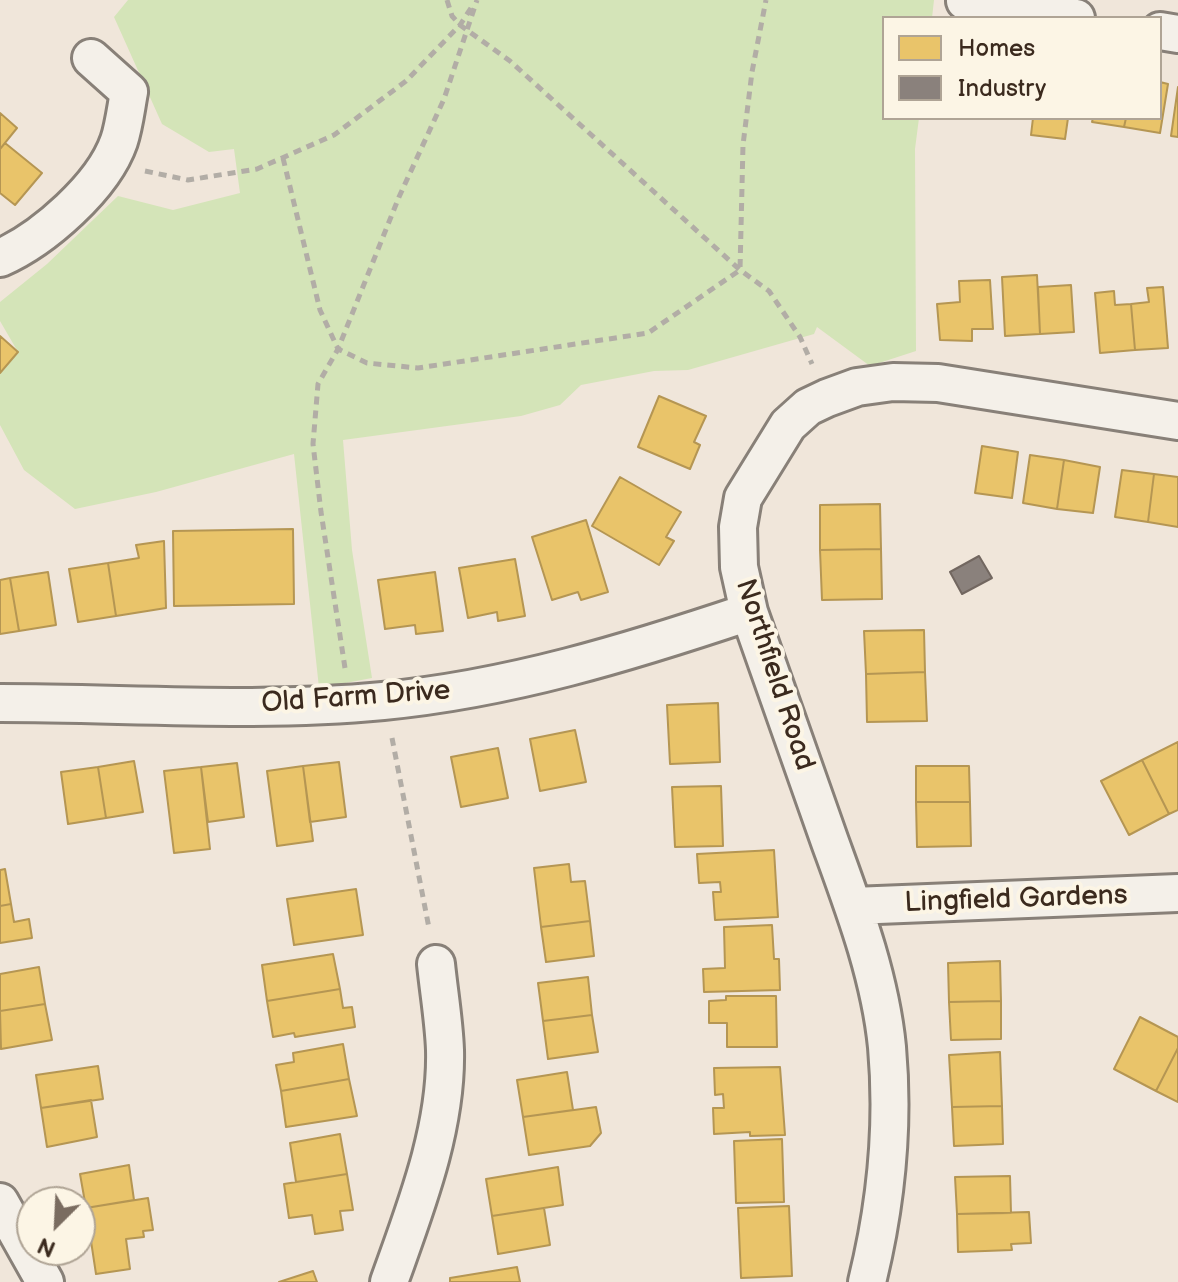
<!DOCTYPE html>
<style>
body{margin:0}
#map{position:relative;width:1178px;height:1282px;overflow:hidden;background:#f0e6da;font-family:"Balsamiq Sans",sans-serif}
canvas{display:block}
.legend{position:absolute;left:882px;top:16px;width:280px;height:104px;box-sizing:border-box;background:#fcf5e5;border:2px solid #afa495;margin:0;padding:10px 14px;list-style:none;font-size:24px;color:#3b2a1e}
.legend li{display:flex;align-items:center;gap:16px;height:40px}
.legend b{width:40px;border:2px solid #afa495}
.north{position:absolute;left:16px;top:1186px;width:80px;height:80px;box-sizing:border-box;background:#fcf5e5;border:2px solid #afa495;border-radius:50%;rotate:204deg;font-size:22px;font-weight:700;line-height:32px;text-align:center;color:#3b2a1e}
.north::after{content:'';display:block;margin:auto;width:28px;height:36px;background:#7a6c60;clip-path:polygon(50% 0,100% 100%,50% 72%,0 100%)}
</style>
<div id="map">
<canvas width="1178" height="1282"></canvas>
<ul class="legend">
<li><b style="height:22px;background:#e9c46a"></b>Homes</li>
<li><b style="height:22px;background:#8a817c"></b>Industry</li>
</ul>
<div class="north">N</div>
</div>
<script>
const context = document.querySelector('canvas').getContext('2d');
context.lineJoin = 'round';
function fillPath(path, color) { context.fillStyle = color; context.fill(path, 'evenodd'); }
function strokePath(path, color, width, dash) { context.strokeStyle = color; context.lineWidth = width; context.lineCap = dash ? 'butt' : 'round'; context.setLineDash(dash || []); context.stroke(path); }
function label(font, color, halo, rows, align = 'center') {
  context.font = font + ' "Balsamiq Sans",sans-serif'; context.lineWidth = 8; context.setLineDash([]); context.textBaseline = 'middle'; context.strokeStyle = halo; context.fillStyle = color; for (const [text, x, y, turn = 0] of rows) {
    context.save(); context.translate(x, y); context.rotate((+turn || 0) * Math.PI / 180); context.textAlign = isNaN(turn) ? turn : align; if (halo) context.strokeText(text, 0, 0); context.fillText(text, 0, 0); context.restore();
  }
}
fillPath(new Path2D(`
 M 128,0 L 934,0 L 932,18 L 884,18 L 884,118 L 919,118 L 915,149 L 916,351 L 870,366 L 817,327 L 814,334 L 688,370 L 654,371 L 581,385 L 560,405 L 521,416 L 343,440 L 352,550 L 372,678 L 319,688 L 294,454 L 156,492 L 75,509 L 24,470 L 0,425 L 0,373 L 18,352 L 0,321 L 0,302 L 47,264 L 118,196 L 173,210 L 240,193 L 234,149 L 209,152 L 162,124 L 114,17 Z`), '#d4e4b8');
const homes = new Path2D(`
 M 1160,82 L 1168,84 L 1160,133 L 1124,127 L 1126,118 L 1160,118 Z
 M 1178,87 L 1178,137 L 1171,136 Z
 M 0,113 L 17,128 L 0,149 Z
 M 1033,118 L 1068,118 L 1065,139 L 1031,135 Z
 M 1093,118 L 1126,118 L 1124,127 L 1092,122 Z
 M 5,143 L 42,173 L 15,205 L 0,193 L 0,149 Z
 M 1037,275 L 1040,334 L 1005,336 L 1002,277 Z
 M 990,280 L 993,329 L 972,329 L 972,341 L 940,340 L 937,304 L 960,302 L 959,281 Z
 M 1071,285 L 1074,332 L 1040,334 L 1038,287 Z
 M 1163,287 L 1168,348 L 1135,350 L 1131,304 L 1149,302 L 1147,288 Z
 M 1114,291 L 1115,305 L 1131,304 L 1135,350 L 1100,353 L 1095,293 Z
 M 0,336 L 18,352 L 0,373 Z
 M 659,396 L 706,416 L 694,442 L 700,445 L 690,469 L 638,447 Z
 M 982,446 L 1018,452 L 1012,498 L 975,493 Z
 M 1030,455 L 1064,460 L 1057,509 L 1023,503 Z
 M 1064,460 L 1100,467 L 1093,513 L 1057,509 Z
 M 1122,470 L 1154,474 L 1148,522 L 1115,517 Z
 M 1154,474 L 1178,477 L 1178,527 L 1148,522 Z
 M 620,477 L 681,512 L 666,537 L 674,541 L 659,565 L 592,526 Z
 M 880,504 L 881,549 L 820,550 L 820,505 Z
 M 586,520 L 608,592 L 581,600 L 578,592 L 552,600 L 532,537 Z
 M 293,529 L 294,604 L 174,606 L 173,531 Z
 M 164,541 L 166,608 L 116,616 L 108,563 L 139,558 L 136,545 Z
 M 881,549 L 882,599 L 822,600 L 820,550 Z
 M 515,559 L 525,616 L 498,621 L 497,612 L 468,618 L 459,568 Z
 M 108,563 L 116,616 L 78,622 L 69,569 Z
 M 48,572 L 56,625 L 19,631 L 10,578 Z
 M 435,572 L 443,631 L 416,634 L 415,625 L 385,629 L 378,580 Z
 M 10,578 L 19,631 L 0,634 L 0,580 Z
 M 924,630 L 925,672 L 866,674 L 864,631 Z
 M 925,672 L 927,721 L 867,722 L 866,674 Z
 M 718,703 L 720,762 L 670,764 L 667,705 Z
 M 575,730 L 586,782 L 540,791 L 530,739 Z
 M 1178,742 L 1178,810 L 1169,814 L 1142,760 Z
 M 498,748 L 508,798 L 461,807 L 451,757 Z
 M 1142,760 L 1169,814 L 1129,835 L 1101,781 Z
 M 134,761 L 143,812 L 106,818 L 98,767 Z
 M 339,762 L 346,817 L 310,822 L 303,766 Z
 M 237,763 L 244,817 L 208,822 L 201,767 Z
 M 303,766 L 313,841 L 277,846 L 267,771 Z
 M 916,766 L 969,766 L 970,802 L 916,802 Z
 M 98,767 L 106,818 L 68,824 L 61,772 Z
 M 201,767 L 210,849 L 174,853 L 164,771 Z
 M 721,786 L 723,846 L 675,847 L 672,787 Z
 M 916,802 L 970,802 L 971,846 L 917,847 Z
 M 774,850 L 778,917 L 715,920 L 713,892 L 721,892 L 720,882 L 699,883 L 697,854 Z
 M 569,864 L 571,882 L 585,881 L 590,921 L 541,927 L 534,868 Z
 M 5,869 L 11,904 L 0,906 L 0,870 Z
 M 356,889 L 363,935 L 294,945 L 287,899 Z
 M 11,904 L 14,922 L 29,919 L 32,938 L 0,943 L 0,906 Z
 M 590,921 L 594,956 L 546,962 L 541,927 Z
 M 772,925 L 774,959 L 779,959 L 780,990 L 704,992 L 703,969 L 725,968 L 724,927 Z
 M 333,954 L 340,989 L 267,1001 L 262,965 Z
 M 1000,961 L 1001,1001 L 949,1002 L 948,963 Z
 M 39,967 L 45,1004 L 0,1011 L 0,974 Z
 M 588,977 L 592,1015 L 543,1021 L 538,983 Z
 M 340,989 L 343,1008 L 352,1007 L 355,1027 L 295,1037 L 294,1033 L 273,1037 L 267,1001 Z
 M 726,996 L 776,996 L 777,1047 L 727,1047 L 727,1023 L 709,1023 L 709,1001 L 726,1000 Z
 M 1001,1001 L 1001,1039 L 951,1040 L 949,1002 Z
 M 45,1004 L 52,1040 L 1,1049 L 0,1011 Z
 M 592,1015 L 598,1052 L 548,1059 L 543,1021 Z
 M 1140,1017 L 1178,1037 L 1178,1048 L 1156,1091 L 1114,1069 Z
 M 343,1044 L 349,1079 L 281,1091 L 276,1065 L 294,1062 L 293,1053 Z
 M 1178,1048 L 1178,1102 L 1156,1091 Z
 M 1000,1052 L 1002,1106 L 952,1107 L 949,1055 Z
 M 98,1066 L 103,1099 L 41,1108 L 36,1075 Z
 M 780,1067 L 785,1135 L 750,1136 L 750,1132 L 714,1134 L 713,1108 L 724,1108 L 723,1094 L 715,1095 L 714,1068 Z
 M 567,1072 L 573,1110 L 523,1117 L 517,1080 Z
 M 349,1079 L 357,1116 L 286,1127 L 281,1091 Z
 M 91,1100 L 97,1137 L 47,1147 L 41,1108 Z
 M 1002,1106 L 1003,1144 L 954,1146 L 952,1107 Z
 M 596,1107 L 601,1133 L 590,1146 L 529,1155 L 523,1117 Z
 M 340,1134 L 347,1174 L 296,1182 L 290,1143 Z
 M 782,1139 L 784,1202 L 736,1203 L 734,1141 Z
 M 129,1165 L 134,1200 L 86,1208 L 80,1174 Z
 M 558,1167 L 563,1205 L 492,1216 L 486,1179 Z
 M 347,1174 L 353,1210 L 340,1211 L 343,1230 L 315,1234 L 312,1215 L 289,1218 L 284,1184 Z
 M 1010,1176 L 1011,1213 L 957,1214 L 955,1177 Z
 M 148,1198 L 153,1230 L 143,1231 L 144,1237 L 126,1239 L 130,1269 L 96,1274 L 86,1208 Z
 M 789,1206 L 792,1276 L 741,1278 L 738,1208 Z
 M 544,1208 L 550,1245 L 498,1254 L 492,1216 Z
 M 1029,1212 L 1031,1243 L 1011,1244 L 1012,1250 L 958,1252 L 957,1214 Z
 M 517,1267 L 520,1282 L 450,1282 L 450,1278 Z
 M 313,1271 L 317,1282 L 279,1282 Z`);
fillPath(homes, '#e9c46a');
strokePath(homes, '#b59653', 2);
const industry = new Path2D(`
 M 979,556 L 992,578 L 962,594 L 950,572 Z`);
fillPath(industry, '#8a817c');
strokePath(industry, '#726760', 2);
const street = new Path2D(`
 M 965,1 L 1076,18
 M 1160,31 L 1178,34
 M 0,258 C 43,239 103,187 119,141 C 124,126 126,108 129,92 L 91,58
 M 0,703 C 125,703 259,713 383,701 C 509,689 630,652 749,612
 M 853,906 L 1178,893
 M 0,1202 L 45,1282
 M 389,1282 C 415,1209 447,1129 445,1050 C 444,1022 439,993 436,964
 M 867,1282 C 886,1205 894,1126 887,1047 C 880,976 854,908 830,842 C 803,765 776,689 749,612 L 739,567 L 738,527 L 743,498 L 788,425 L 808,407 L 827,398 L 857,387 L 893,382 L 938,383 L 1178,421`);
strokePath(street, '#888078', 42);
strokePath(new Path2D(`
 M 447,0 L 452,16 L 460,25 L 510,61 L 740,270 L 769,291 L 800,337 L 812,364
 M 283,158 L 320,310 L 338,349 L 367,363 L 418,368 L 648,333 L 740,270 L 743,145 L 752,72 L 766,0
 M 145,171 L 188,180 L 257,169 L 334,135 L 406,81 L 460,25 L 471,8
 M 345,668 L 321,512 L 313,444 L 318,384 L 338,349 L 399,197 L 444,99 L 477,0
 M 392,738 L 429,928`), '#b2ada6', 5, [8, 6]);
strokePath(street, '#f4f0e9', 36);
label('28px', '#3b2a1e', '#fcf5e5', [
 ["Northfield Road",774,675,72],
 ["Old Farm Drive",356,698,-4],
 ["Lingfield Gardens",1016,900,-2]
]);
</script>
